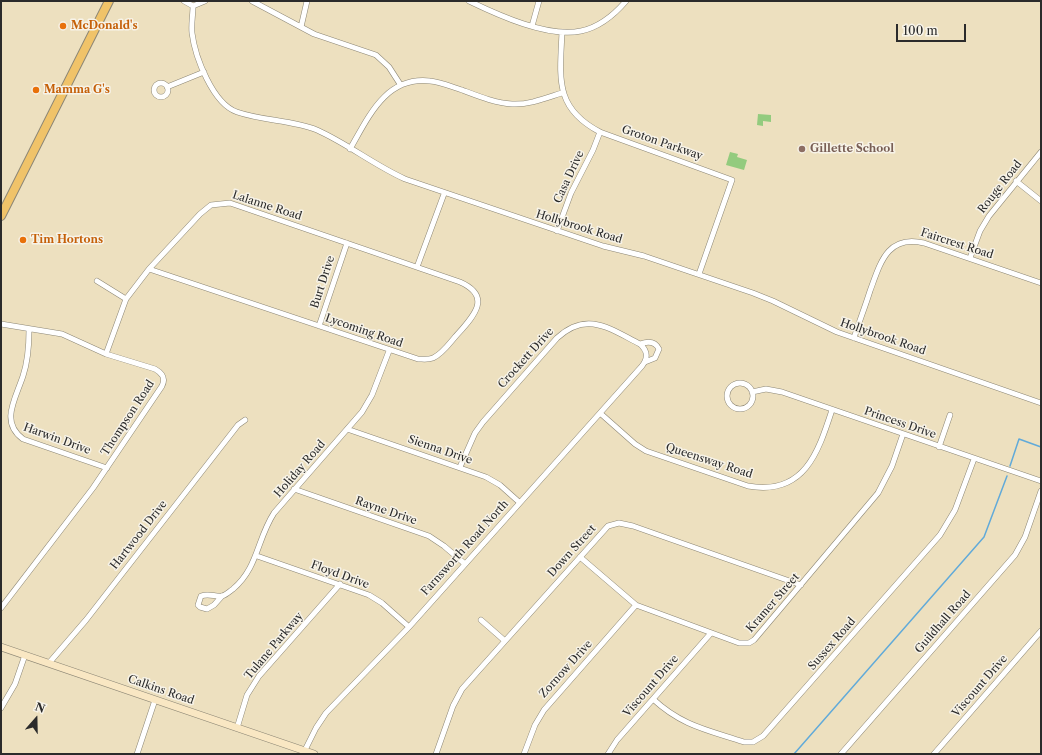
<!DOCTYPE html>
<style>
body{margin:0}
#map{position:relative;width:1042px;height:755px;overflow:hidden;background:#ede0bf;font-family:"Libre Caslon Text",serif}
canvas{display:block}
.frame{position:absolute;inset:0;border:2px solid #2b2b2b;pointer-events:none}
.north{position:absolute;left:16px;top:699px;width:40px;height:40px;-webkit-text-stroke:3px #f7f3e8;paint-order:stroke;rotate:20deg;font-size:11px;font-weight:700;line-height:16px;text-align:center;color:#2b2b2b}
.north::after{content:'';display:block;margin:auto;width:14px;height:18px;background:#2b2b2b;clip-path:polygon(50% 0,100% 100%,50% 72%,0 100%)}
.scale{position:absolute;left:896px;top:24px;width:70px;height:18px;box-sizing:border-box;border:2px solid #2b2b2b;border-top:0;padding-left:5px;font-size:12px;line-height:14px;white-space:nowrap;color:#2b2b2b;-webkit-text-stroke:3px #f7f3e8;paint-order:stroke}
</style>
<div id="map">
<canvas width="1042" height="755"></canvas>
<div class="frame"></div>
<div class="north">N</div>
<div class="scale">100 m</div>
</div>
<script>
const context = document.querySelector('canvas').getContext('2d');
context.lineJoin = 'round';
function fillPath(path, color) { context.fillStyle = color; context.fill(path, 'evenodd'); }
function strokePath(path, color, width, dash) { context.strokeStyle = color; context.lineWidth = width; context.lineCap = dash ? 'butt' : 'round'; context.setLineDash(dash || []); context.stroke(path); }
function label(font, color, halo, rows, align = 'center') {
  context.font = font + ' "Libre Caslon Text",serif'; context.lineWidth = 3; context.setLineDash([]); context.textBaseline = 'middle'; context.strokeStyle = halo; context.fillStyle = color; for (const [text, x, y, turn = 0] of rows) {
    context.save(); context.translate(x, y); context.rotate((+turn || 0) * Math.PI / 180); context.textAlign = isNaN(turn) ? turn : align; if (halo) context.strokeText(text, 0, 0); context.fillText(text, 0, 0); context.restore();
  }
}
fillPath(new Path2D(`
 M 758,114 L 771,115 L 771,122 L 763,121 L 763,126 L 757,125 Z
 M 730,152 L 738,154 L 737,157 L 747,160 L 744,170 L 726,165 Z`), '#93cb7e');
strokePath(new Path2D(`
 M 1010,466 L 1019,439 L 1041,447
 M 794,754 L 984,537 L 1007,476`), '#61aad9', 1.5);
const minor = new Path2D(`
 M 184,1 L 193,6
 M 252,1 L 314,34 L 376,55 L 389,67 L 400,84
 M 469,1 C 498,15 548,38 581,31 C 600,27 614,15 626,1
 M 193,6 C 193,15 191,24 192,33 C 195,57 213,104 237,112 C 263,121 292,120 317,130 C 348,144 374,165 405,179 L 603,246 L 644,256 L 753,293 L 773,301 L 837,332 L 1041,403
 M 193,6 L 205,1
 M 532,26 L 539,1
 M 301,27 L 307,1
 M 562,32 C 560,78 554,108 600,132 L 732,180 L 699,274
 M154 90a7 7 0 1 1 14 0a7 7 0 1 1-14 0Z
 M 167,87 L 204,72
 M 350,149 C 369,116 386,76 430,81 C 441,82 452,87 462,90 C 478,96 495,103 512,104 C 529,105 546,98 562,93
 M 1016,181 L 1041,201
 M 557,231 L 571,193 L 593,150 L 600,132
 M 970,258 L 980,231 L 989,216 L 1041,152
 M 417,267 L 444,194
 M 97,281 L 126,299
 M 1,324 L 62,334 L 106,354 L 155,369 C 162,373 166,378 162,386 L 93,488 L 1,608
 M 319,326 L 347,243
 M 29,330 C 29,345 28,361 23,376 C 15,400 0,422 23,439 L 107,468
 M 854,338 C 859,322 865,307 870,291 C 880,264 887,234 924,243 L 1041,283
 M 640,344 C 648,341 655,341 659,349 L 655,358 L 645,362
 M 106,354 L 126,299 L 149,269 L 200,214 L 211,205 L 230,203 L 460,282 C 494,297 472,318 455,337 C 449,344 442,354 433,358 C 428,360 423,359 418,359 L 149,269
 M727 396a13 13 0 1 1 26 0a13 13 0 1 1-26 0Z
 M 752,392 L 766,389 L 782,392 L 1041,481
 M 600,413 L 635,444 L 646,451 L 748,486 C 804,496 818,453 832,410
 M 347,429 L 486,477 L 500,485 L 519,502
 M 939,447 L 950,415
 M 294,489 L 429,536 L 444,546 L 465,564
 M 257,556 L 369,595 L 382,603 L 409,627
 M 580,557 L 636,605 L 739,643 L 749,643 L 754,640 L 878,493 L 892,466 L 903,434
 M 222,596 L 214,605 L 207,609 L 200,607 L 198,605 L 201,596 C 209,593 215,597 222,596 C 226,595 230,591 233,589 C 258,568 257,539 274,513 L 362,412 L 372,395 L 389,351
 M 481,620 L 505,641
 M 49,663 L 86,620 L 238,425 L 245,420
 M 653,699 C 682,726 708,730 744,742 L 753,742 L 763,736 L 940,535 L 955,510 L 974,459
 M 1,708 L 15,684 L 25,655
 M 237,728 L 247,695 L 259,676 L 340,584
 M 137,754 L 155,700
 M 303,754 L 316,728 L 326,713 L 409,627 L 642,366 C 648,358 648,351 640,344 C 610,329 587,310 557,338 L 483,422 L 475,433 L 460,467
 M 436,754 L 453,706 L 462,689 L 608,526 L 619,523 L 633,526 L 801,585
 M 524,754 L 535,725 L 544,710 L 636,605
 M 608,754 L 617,740 L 711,633
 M 841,754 L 1015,555 L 1025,537 L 1041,491
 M 934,754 L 1041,631`);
const secondary = new Path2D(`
 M 1,647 L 314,754`);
const primary = new Path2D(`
 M 1,216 L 109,1`);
strokePath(minor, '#8c8675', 6);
strokePath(secondary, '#8c8675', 8);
strokePath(primary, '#8c8675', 10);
strokePath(minor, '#fff', 5);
strokePath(secondary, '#f9e7c3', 7);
strokePath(primary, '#f0c369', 8);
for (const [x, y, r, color] of [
 [63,26,4,"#e8710a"],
 [36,90,4,"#e8710a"],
 [802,149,4,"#8d6e63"],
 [23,240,4,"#e8710a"]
]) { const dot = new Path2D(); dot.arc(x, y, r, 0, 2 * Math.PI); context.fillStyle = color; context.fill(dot); strokePath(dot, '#f7f3e8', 1.5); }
label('bold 11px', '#c56008', '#f7f3e8', [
 ["McDonald's",71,26],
 ["Mamma G's",44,90],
 ["Tim Hortons",31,240]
], 'left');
label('11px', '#2b2b2b', '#f7f3e8', [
 ["Groton Parkway",662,143,19],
 ["Casa Drive",569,177,-65],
 ["Rouge Road",1000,187,-52],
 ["Lalanne Road",267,206,18],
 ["Hollybrook Road",579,227,17],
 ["Faircrest Road",957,244,18],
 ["Burt Drive",323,282,-72],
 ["Lycoming Road",364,331,19],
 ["Hollybrook Road",883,337,19],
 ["Crockett Drive",526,358,-48],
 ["Thompson Road",128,418,-57],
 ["Princess Drive",900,423,19],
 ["Harwin Drive",57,439,20],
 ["Sienna Drive",440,450,19],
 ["Queensway Road",709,461,18],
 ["Holiday Road",300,469,-49],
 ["Rayne Drive",386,511,19],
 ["Hartwood Drive",139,535,-52],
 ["Farnsworth Road North",465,548,-48],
 ["Down Street",572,551,-48],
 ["Floyd Drive",340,575,20],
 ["Kramer Street",773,603,-49],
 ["Guildhall Road",943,622,-49],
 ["Sussex Road",832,644,-49],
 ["Tulane Parkway",274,646,-50],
 ["Zornow Drive",566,669,-48],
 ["Viscount Drive",651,686,-49],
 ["Viscount Drive",980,686,-49],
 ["Calkins Road",161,690,19]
]);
label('bold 11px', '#785e54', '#f7f3e8', [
 ["Gillette School",810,149]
], 'left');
</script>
